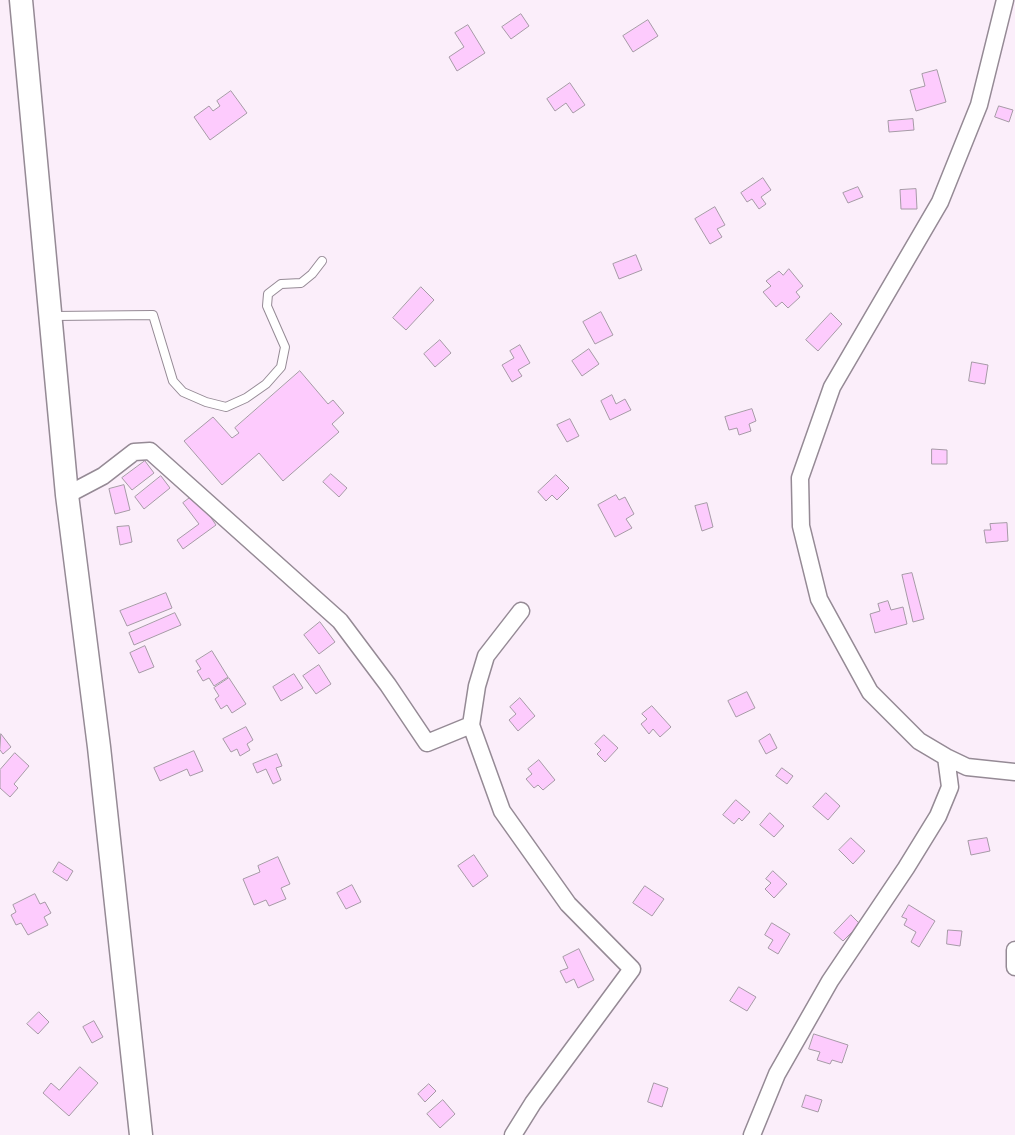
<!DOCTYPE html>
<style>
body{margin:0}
canvas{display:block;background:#fbeefa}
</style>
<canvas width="1015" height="1135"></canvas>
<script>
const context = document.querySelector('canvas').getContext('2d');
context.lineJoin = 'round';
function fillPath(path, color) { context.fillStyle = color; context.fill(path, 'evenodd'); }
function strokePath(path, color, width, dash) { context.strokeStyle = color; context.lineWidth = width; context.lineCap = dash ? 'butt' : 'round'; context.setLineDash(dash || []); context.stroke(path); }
const building = new Path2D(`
 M 521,14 L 529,26 L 511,39 L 502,27 Z
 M 648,20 L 658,36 L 633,52 L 623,36 Z
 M 468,25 L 485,53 L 457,71 L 449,57 L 464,47 L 455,33 Z
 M 937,70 L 946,102 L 916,111 L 910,90 L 925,86 L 922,74 Z
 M 570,83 L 585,105 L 573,113 L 566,103 L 555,111 L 547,99 Z
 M 231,91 L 247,113 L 210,140 L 194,117 L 209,106 L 213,111 L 220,106 L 217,101 Z
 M 999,106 L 1013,110 L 1009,122 L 995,117 Z
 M 913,119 L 914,130 L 889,132 L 888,121 Z
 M 763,178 L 771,190 L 761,197 L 766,204 L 759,209 L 752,199 L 747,202 L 741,193 Z
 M 858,187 L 863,197 L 848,203 L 843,193 Z
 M 916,189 L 917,209 L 901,209 L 900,190 Z
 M 715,207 L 725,225 L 717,229 L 722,237 L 710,244 L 695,219 Z
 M 636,255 L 642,270 L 619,279 L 613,264 Z
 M 789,269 L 803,286 L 796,292 L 800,297 L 788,308 L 782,302 L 776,307 L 763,292 L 771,286 L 766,281 L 779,271 L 783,275 Z
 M 421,287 L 434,300 L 406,330 L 393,318 Z
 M 601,312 L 613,335 L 595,344 L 583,322 Z
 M 831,313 L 842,324 L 818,351 L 806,340 Z
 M 440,340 L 451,353 L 435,367 L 424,354 Z
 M 520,345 L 530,363 L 518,370 L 522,376 L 512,382 L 502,365 L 514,358 L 510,351 Z
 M 589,349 L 599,364 L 582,376 L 572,361 Z
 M 972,362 L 988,365 L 985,384 L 969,381 Z
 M 300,371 L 328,404 L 333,400 L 344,413 L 332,424 L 339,432 L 283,481 L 259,453 L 222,485 L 184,441 L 213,417 L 232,438 L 239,433 L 235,428 Z
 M 612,395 L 616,404 L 625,399 L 631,410 L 610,420 L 601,401 Z
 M 752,409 L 756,421 L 749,424 L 751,431 L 739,435 L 737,428 L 729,430 L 725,417 Z
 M 570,419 L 579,436 L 567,442 L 557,425 Z
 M 932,449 L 947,450 L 947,464 L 932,464 Z
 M 145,461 L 154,473 L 132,490 L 122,478 Z
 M 331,474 L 347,488 L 339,497 L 323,482 Z
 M 556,475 L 569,488 L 557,500 L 552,495 L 546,501 L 538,492 Z
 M 161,476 L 170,488 L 144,509 L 135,497 Z
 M 124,485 L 130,510 L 115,514 L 109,489 Z
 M 195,494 L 216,525 L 183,549 L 177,540 L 199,524 L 183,503 Z
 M 616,495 L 619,500 L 625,497 L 634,514 L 626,519 L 632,528 L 615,537 L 598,505 Z
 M 707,503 L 713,527 L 702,531 L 695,506 Z
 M 1007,523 L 1008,541 L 986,543 L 984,530 L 991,530 L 990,524 Z
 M 129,526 L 132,542 L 120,545 L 117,527 Z
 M 912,573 L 924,619 L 913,622 L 902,575 Z
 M 166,593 L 172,608 L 127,626 L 120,611 Z
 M 888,601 L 891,610 L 903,607 L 907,624 L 875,633 L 870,614 L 880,611 L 878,604 Z
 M 175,613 L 181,625 L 134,645 L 129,633 Z
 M 320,622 L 335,642 L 319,654 L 304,635 Z
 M 145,646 L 154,667 L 139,673 L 130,653 Z
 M 212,651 L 228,677 L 214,686 L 209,678 L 203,681 L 197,671 L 201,669 L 196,661 Z
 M 319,665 L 331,684 L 316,694 L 303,676 Z
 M 294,674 L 303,688 L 281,701 L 273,687 Z
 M 229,678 L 246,704 L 232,713 L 227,705 L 221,709 L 215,699 L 219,696 L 214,688 Z
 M 747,692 L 755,708 L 736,717 L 728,701 Z
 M 520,698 L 535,716 L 518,731 L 509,720 L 516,714 L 510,707 Z
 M 652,706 L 671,727 L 660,737 L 653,729 L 649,734 L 641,724 L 647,719 L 642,714 Z
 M 246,727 L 253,740 L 247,744 L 250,750 L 240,756 L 237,749 L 231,752 L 223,739 Z
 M 1,734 L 11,747 L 3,754 L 0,750 Z
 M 770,734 L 777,748 L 766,754 L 759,741 Z
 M 604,735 L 618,748 L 605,762 L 597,754 L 601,750 L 595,744 Z
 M 194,751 L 203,771 L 190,776 L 187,769 L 160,781 L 154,768 Z
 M 15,753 L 29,766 L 14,784 L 18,788 L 10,797 L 0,788 L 0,770 Z
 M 277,754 L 282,766 L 276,768 L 281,780 L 273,784 L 266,769 L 257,773 L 253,764 Z
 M 539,760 L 555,780 L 543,790 L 538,785 L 534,788 L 526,779 L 532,774 L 528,769 Z
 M 782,768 L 793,776 L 787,784 L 776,776 Z
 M 826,793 L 840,806 L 828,820 L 813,807 Z
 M 736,800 L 750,812 L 742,821 L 739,818 L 734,824 L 723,815 Z
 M 770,813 L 784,826 L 774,837 L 760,825 Z
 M 851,838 L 865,851 L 853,864 L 839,850 Z
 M 987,838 L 990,851 L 971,855 L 968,841 Z
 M 474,855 L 488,876 L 473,887 L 458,866 Z
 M 278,857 L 290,884 L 281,888 L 286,899 L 269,906 L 266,900 L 254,905 L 243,879 L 260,872 L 258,866 Z
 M 59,862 L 73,871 L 67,881 L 53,872 Z
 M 773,871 L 787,884 L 774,898 L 765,889 L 771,883 L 766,879 Z
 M 352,885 L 361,902 L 346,909 L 337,893 Z
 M 645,886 L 664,899 L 652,916 L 633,903 Z
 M 35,894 L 40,904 L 45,902 L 51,913 L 44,917 L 48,925 L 28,935 L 21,923 L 16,925 L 11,915 L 16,912 L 13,905 Z
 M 909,905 L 935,921 L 919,947 L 911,942 L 916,932 L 904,925 L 907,919 L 902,917 Z
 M 851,915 L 860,924 L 843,941 L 834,933 Z
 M 772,923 L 790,934 L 778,954 L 768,948 L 773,940 L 765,935 Z
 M 948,930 L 962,931 L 960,946 L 947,944 Z
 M 579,949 L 594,980 L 578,988 L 574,979 L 566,983 L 560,971 L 568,968 L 563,957 Z
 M 739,987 L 756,997 L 747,1011 L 730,1001 Z
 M 39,1012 L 49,1022 L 38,1034 L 27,1024 Z
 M 94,1021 L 103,1037 L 92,1043 L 83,1027 Z
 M 814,1034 L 848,1045 L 842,1063 L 832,1060 L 830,1064 L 817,1060 L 820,1052 L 809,1049 Z
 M 80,1067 L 98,1083 L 69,1116 L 43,1093 L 51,1083 L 59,1090 Z
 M 654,1083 L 668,1088 L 662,1107 L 648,1102 Z
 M 429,1084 L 436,1091 L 425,1102 L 418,1094 Z
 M 806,1095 L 822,1100 L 818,1112 L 802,1107 Z
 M 443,1100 L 455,1114 L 440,1128 L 427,1114 Z`);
fillPath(building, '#fdcbfd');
strokePath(building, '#a69aa6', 1);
const service = new Path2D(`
 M 53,316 L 153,315 L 173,381 L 183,392 L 206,402 L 226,407 L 246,398 L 266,384 L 281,367 L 285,347 L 267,306 L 268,294 L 281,284 L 301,283 L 312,274 L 322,261`);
const minor = new Path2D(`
 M 1005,0 L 979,105 L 940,202 L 832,387 L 800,478 L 801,526 L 819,599 L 870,692 L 919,741 L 946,757 L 967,767 L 1015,772
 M 67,495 L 103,476 L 134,452 L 150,451 L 340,621 L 388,685 L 427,743 L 471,725
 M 1015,950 L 1015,967
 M 513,1135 L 533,1103 L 632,969 L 568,904 L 502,811 L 471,725 L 477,686 L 486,656 L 521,611
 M 752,1135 L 777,1074 L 830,981 L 906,868 L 938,816 L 950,787 L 946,757`);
const secondary = new Path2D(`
 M 21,0 L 67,495 L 99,747 L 141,1135`);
strokePath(service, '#958a95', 10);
strokePath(minor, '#958a95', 19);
strokePath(secondary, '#958a95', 25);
strokePath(service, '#fff', 8);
strokePath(minor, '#fff', 16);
strokePath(secondary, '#fff', 22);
</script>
